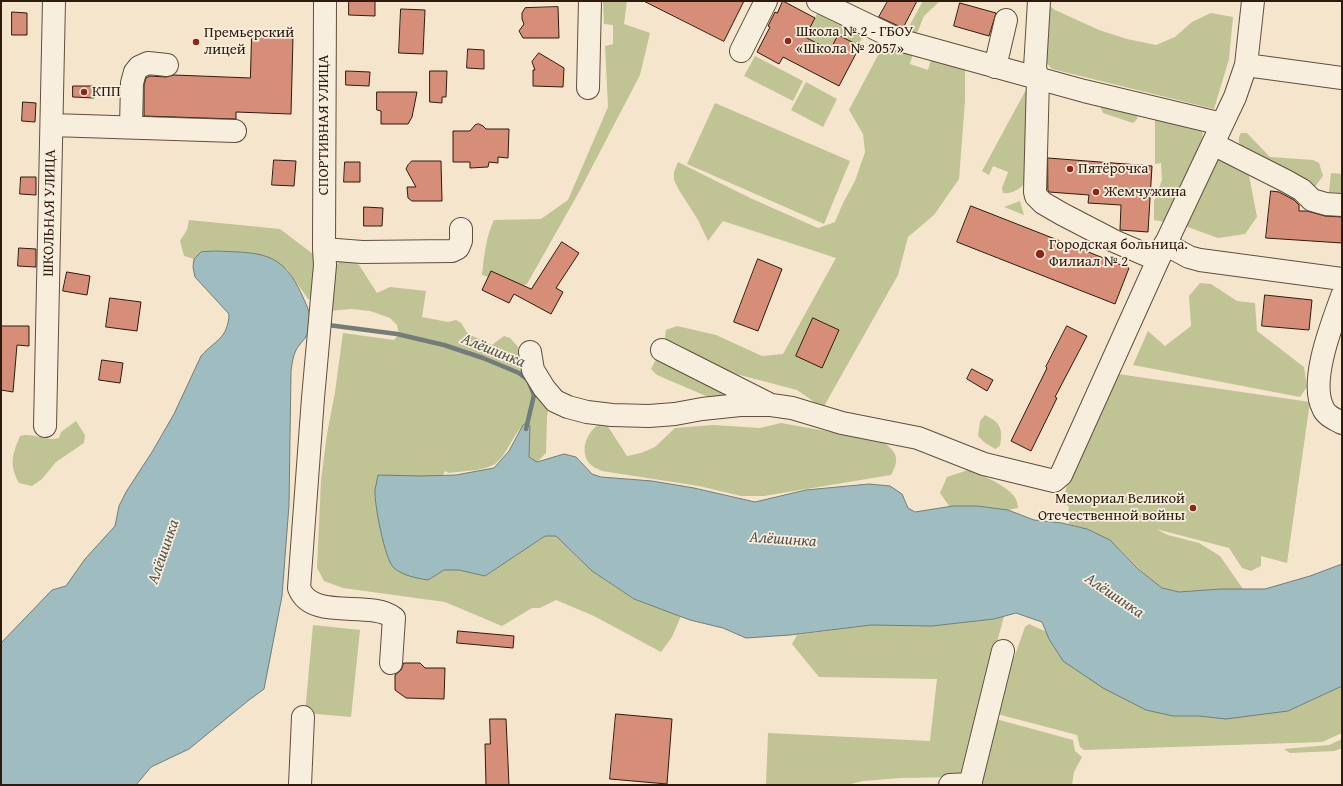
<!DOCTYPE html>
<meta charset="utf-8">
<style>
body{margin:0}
#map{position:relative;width:1343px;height:786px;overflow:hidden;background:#f5e5cc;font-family:"Gentium Book Plus",serif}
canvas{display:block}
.frame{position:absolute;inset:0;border:2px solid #2f1b0e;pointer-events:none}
</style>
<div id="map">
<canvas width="1343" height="786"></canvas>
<div class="frame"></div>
</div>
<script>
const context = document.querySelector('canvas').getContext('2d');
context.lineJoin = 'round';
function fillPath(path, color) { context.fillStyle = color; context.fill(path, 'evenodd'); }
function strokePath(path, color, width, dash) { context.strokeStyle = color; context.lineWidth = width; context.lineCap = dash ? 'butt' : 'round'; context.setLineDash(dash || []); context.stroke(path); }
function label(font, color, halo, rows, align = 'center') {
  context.font = font + ' "Gentium Book Plus",serif'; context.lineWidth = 3.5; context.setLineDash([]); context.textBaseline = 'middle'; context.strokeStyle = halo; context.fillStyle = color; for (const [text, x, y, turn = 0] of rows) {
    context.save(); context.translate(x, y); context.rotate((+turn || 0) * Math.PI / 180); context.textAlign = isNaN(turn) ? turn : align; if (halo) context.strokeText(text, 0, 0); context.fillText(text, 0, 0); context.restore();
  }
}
fillPath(new Path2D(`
 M 603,1 L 627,1 L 624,24 L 650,33 L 640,75 L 579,192 L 527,284 L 513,289 L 495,279 L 482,275 C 484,257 486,236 494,220 L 541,219 L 568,200 L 608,107 L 605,46 L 613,44 L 613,25 L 604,24 Z
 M 923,1 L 947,1 L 940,1 L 924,16 L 917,33 L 907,30 Z
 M 1047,4 L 1055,10 L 1099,30 L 1127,39 L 1156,45 L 1175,37 L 1192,22 L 1211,13 L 1233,17 L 1229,59 L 1214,109 L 1052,69 L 1044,60 Z
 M 819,10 L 865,33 L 858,45 L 838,35 L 830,50 L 805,37 Z
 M 885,42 L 913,54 L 910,64 L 928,70 L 931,60 L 965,70 L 965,101 L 959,179 L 934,215 L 908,237 L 898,275 L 823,408 L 797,390 L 721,370 L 685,348 L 665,338 L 666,330 L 677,326 L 716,335 L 762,356 L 783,354 L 836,258 L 723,221 L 708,241 L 698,220 L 679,190 L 674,180 L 674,172 L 678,162 L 750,198 L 818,228 L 835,222 L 843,203 L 855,181 L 865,152 L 863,134 L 849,110 Z
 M 755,56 L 803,81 L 793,101 L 744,76 Z
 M 806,82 L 837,99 L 823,127 L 791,110 Z
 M 1028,86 L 1030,88 L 1024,184 C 1019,190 1011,194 1003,193 L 1002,188 L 1008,172 L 993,166 L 989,175 L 982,171 Z
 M 1098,101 L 1138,112 C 1138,118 1137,120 1133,123 L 1103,113 Z
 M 715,103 L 850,161 L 824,224 L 687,164 Z
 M 1155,113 L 1202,128 C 1205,140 1198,154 1191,163 L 1165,222 L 1154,220 L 1154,201 L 1162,180 L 1161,163 L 1155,164 Z
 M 1241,133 L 1247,133 L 1270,157 L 1313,160 L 1319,163 L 1323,176 L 1314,188 L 1245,154 C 1240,146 1236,141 1241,133 Z
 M 1217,160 C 1230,163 1241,162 1249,175 L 1257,217 L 1245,234 L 1218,238 L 1185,226 Z
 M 1331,173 L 1342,174 L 1342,193 L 1329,192 Z
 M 1020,201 L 1024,215 L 1004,207 Z
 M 189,220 L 280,229 L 313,254 L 318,266 L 313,299 L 308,299 L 287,269 L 251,253 L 215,251 L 201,252 L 194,259 L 184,256 L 180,241 L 187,230 Z
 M 347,259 L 359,265 L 377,293 L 390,287 L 426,291 L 422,317 L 448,322 L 456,320 L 461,323 L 468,334 L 492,345 L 504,336 L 510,338 L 519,348 L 523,366 L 550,402 L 547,416 L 546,453 L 537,462 L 529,457 L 530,426 L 527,423 C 515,428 508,455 495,464 C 484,471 462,471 449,473 L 445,471 L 442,476 L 421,476 L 376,506 L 384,544 L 428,580 L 444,570 L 459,570 L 485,576 L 545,536 L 556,536 L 592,571 L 633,599 L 681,616 L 672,637 L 661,652 L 594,616 L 556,600 L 540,608 L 532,608 L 502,626 L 445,602 L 343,588 L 324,581 L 317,568 L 321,480 L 327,434 L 335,392 L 343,333 L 394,340 L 399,334 L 397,325 L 390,318 L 370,311 L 351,309 L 329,311 L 335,268 L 340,260 Z
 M 1200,283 L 1211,284 L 1237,301 L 1255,303 L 1257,331 L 1304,367 L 1307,387 L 1300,397 L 1133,365 L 1148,331 L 1165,346 L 1191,326 L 1189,296 Z
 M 657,357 L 743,396 L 713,399 L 657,375 L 651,369 Z
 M 1118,374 L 1310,402 L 1287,563 L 1261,556 L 1261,566 L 1251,571 L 1242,568 L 1229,548 L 1156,529 L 1168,535 L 1199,543 L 1220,556 L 1243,589 L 1221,589 L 1179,592 L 1162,588 L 1141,571 L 1110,540 L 1087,529 L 1069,524 L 1068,512 L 1069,506 L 1062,504 L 1068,481 Z
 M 985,415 C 1001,423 1003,429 1000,446 L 995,449 L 984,442 L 978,436 L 980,421 Z
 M 76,421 L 85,435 L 84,443 L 56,462 L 42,479 L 32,486 L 19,483 C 9,465 12,455 20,436 C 33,432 45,442 59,438 L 61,432 Z
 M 605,422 L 627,456 L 641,453 L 655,447 L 675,428 L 713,425 L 760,428 L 781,423 L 882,441 C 896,451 901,458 891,475 L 764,496 L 741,496 L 699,486 L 602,471 C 599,469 594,468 591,465 C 577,452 588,426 605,422 Z
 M 968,470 C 982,475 1009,486 1016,499 C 1017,502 1018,506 1018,508 L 1008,510 L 977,506 L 950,507 L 940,493 L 947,477 Z
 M 1004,616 L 961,777 L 900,778 L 863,781 L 847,785 L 766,785 L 768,733 L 930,741 L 937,679 L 819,677 L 792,644 L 797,635 L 871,625 L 932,626 L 994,619 Z
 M 1029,624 L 1047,632 C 1050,640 1055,647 1059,655 L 1173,716 L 1288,711 L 1342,686 L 1342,733 L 1322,742 L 1084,750 L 1080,747 L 1077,735 L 1001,715 L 993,712 L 1005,671 L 1015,655 L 1025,627 Z
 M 313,625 L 360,630 L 351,717 L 305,713 Z
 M 992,718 L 1073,740 L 1075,751 L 1082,757 L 1074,772 L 1072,785 L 975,785 Z
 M 1342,739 L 1342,748 L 1335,751 L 1290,753 L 1284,749 L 1329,745 Z`), '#c0c394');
const water = new Path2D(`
 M 215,251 C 259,253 282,250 302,295 C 308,309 312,314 309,330 C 307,338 300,343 296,350 C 293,356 292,364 291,371 L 289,505 L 282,596 L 264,689 L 249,700 L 189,749 L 151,767 L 136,785 L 1,785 L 1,643 L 52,590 L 66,586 L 85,559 L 115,526 L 119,506 L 126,492 L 152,452 L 174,414 L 201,356 C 215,340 228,339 229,314 L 195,277 L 193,267 L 194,259 L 201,252 Z
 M 527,423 L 530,426 L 529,457 L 537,462 L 564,454 L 576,457 L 592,474 L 601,477 L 652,481 L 694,488 L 755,502 L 806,490 L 869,484 L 890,486 L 902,494 L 908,508 L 915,512 L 953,506 L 977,506 L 1008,510 L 1034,520 L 1062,523 L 1087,529 L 1110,540 L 1138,569 L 1162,588 L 1179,592 L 1221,589 L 1265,589 L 1310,576 L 1342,564 L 1342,686 L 1288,711 L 1226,719 L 1199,716 L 1173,716 L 1146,710 L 1103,688 L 1063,661 L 1049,639 L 1042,622 L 1016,613 L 994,619 L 932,626 L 871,625 L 790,635 L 746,638 L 723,628 L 690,620 L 634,599 L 592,571 L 556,536 L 545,536 L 485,576 L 459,570 L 444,570 L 428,580 C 416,578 404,576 394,568 C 385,561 374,503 375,490 C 376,485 377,480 378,475 L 421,476 L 456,475 L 494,468 L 509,451 L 523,425 Z`);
fillPath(water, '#9fbdc0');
strokePath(water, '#727c79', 1);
strokePath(new Path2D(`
 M 328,325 L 397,334 L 444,345 L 483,358 L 519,373 L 528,380 L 534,395 L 526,429`), '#727c79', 4.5);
const building = new Path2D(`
 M 349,1 L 375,1 L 375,16 L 349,15 Z
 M 644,1 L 744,1 L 724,41 Z
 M 783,1 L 815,18 L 805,37 L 830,50 L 838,35 L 860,46 L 839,86 L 783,57 L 779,64 L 757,52 L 770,27 L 768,26 L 775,12 L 777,13 Z
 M 888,1 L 917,1 L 903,28 L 879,17 Z
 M 960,3 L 996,13 L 989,36 L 954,26 Z
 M 558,7 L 559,38 L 523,38 L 519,31 L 524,24 L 522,19 L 522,13 L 525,8 Z
 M 401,9 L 425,10 L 423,54 L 399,53 Z
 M 12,12 L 27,13 L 27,35 L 12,35 Z
 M 252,36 L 293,37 L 291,114 L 236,112 L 236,119 L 144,116 L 144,85 L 146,78 L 150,76 L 166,77 L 174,75 L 250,78 Z
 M 468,49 L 484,50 L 484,69 L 467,68 Z
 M 539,53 L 564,68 L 563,87 L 533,86 L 533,70 L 535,70 L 532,62 Z
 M 346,71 L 370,72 L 369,86 L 346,85 Z
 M 430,71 L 447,71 L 446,97 L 442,97 L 442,103 L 430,102 Z
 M 73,86 L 94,86 L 94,98 L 73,97 Z
 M 377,92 L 417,92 L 412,117 L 408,124 L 381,124 L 381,111 L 377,110 Z
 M 23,102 L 36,103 L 35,122 L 22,121 Z
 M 479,124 L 483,126 L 486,129 L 509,129 L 508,158 L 498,157 L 498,163 L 489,162 L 488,167 L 470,168 L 470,162 L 453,162 L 453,131 L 470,131 L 475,125 Z
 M 1048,158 L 1152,166 L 1148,232 L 1120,230 L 1121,205 L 1088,203 L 1089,195 L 1049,192 L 1048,190 Z
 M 274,160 L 296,161 L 294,186 L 272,185 Z
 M 412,161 L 441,161 L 442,201 L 412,201 L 408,198 L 407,187 L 416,187 L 406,169 L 408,165 Z
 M 345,162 L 360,162 L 360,182 L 344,182 Z
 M 21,177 L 36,177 L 36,195 L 20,194 Z
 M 1271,191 L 1279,192 L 1294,200 L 1299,205 L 1299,211 L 1307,211 L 1325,216 L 1342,217 L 1342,243 L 1266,238 Z
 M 971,206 L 1129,268 L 1115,304 L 957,242 Z
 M 364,207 L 383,208 L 382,226 L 364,226 Z
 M 562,242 L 579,253 L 556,288 L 563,292 L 551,314 L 514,294 L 509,303 L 482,290 L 491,271 L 531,289 Z
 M 19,248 L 36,249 L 36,267 L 18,266 Z
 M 758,259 L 782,269 L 758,331 L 734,322 Z
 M 67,272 L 90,276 L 87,295 L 63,291 Z
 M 1265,295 L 1312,300 L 1309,330 L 1262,326 Z
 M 110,298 L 141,302 L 137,331 L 106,327 Z
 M 813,318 L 839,330 L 822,368 L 796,356 Z
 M 1,326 L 29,326 L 29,346 L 17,345 L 13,392 L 1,390 Z
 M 1067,326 L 1087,336 L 1055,397 L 1057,398 L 1031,451 L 1011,441 L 1047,368 L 1046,367 Z
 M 102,360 L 123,363 L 120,383 L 99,380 Z
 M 972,369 L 993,380 L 987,391 L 967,379 Z
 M 458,631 L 514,636 L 513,648 L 457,643 Z
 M 404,663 L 420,663 L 425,668 L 445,668 L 444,699 L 406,698 L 395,690 L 395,675 L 401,670 Z
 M 616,714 L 672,719 L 667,784 L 610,779 Z
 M 490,719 L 506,719 L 509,785 L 486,785 L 485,744 L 490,744 Z`);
fillPath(building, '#d68e78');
strokePath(building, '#2f1b0e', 1);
const minor = new Path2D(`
 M 325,1 L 324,249 L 325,265 L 313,398 L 299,588 C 312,622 370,599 394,618 L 391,663
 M 818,1 L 899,40 L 1084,91 L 1222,124
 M 1039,1 L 1035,68 L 1038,78 L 1035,192 L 1036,196 L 1043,203 L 1062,214 L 1114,241 L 1158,260
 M 741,51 L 766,1
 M 1246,65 L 1342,78
 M 995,67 L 1006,20
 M 588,88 L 590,1
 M 52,125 L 235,131
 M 131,127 L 132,83 L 135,72 L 139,67 L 148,63 L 167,65
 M 1213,144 L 1286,181 L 1302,190 L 1312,200 L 1326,204 L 1342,205
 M 1165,244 L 1189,257 L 1200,260 L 1342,279
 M 324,249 L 362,252 L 452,251 L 458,248 L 461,241 L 461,229
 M 1342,296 C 1332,324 1309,381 1323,408 C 1326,416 1335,419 1342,423
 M 662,350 L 767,403
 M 530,352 L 533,370 L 544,388 L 555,401 L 568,407 L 587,412 L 612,415 L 649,416 L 675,414 L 702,409 L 740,405 L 771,405 L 792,408 L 842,423 L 918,438 L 984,464 L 1054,481 L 1061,475 L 1158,260 L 1235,97 L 1246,65 L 1253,1
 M 45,426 L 54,1
 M 300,785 L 303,717
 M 950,785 L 971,784
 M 970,785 L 1003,651`);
strokePath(minor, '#604e3e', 24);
strokePath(minor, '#f8eede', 22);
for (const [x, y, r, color] of [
 [788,41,4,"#8f2418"],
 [196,42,4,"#8f2418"],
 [84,92,4,"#8f2418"],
 [1070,169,4,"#8f2418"],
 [1096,192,4,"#8f2418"],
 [1040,254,5,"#8f2418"],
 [1193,508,4,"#8f2418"]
]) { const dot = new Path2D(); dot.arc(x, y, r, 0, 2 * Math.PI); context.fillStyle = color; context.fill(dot); strokePath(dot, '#f8eede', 1.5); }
label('15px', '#2f1b0e', '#f8eede', [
 ["Школа № 2 - ГБОУ",796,32],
 ["«Школа № 2057»",796,49],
 ["Премьерский",204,33],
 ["лицей",204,50],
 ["КПП",92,92],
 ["Пятёрочка",1078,169],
 ["Жемчужина",1104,192],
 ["Городская больница.",1049,245],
 ["Филиал № 2",1049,262],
 ["Мемориал Великой",1185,499,"right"],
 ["Отечественной войны",1185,516,"right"]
], 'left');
label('15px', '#2f1b0e', '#f8eede', [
 ["СПОРТИВНАЯ УЛИЦА",324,125,-90],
 ["ШКОЛЬНАЯ УЛИЦА",50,213,-89]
]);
label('italic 16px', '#56544c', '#f8eede', [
 ["Алёшинка",493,351,22],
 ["Алёшинка",783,540,4],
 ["Алёшинка",164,552,-71],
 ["Алёшинка",1114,596,34]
]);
</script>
